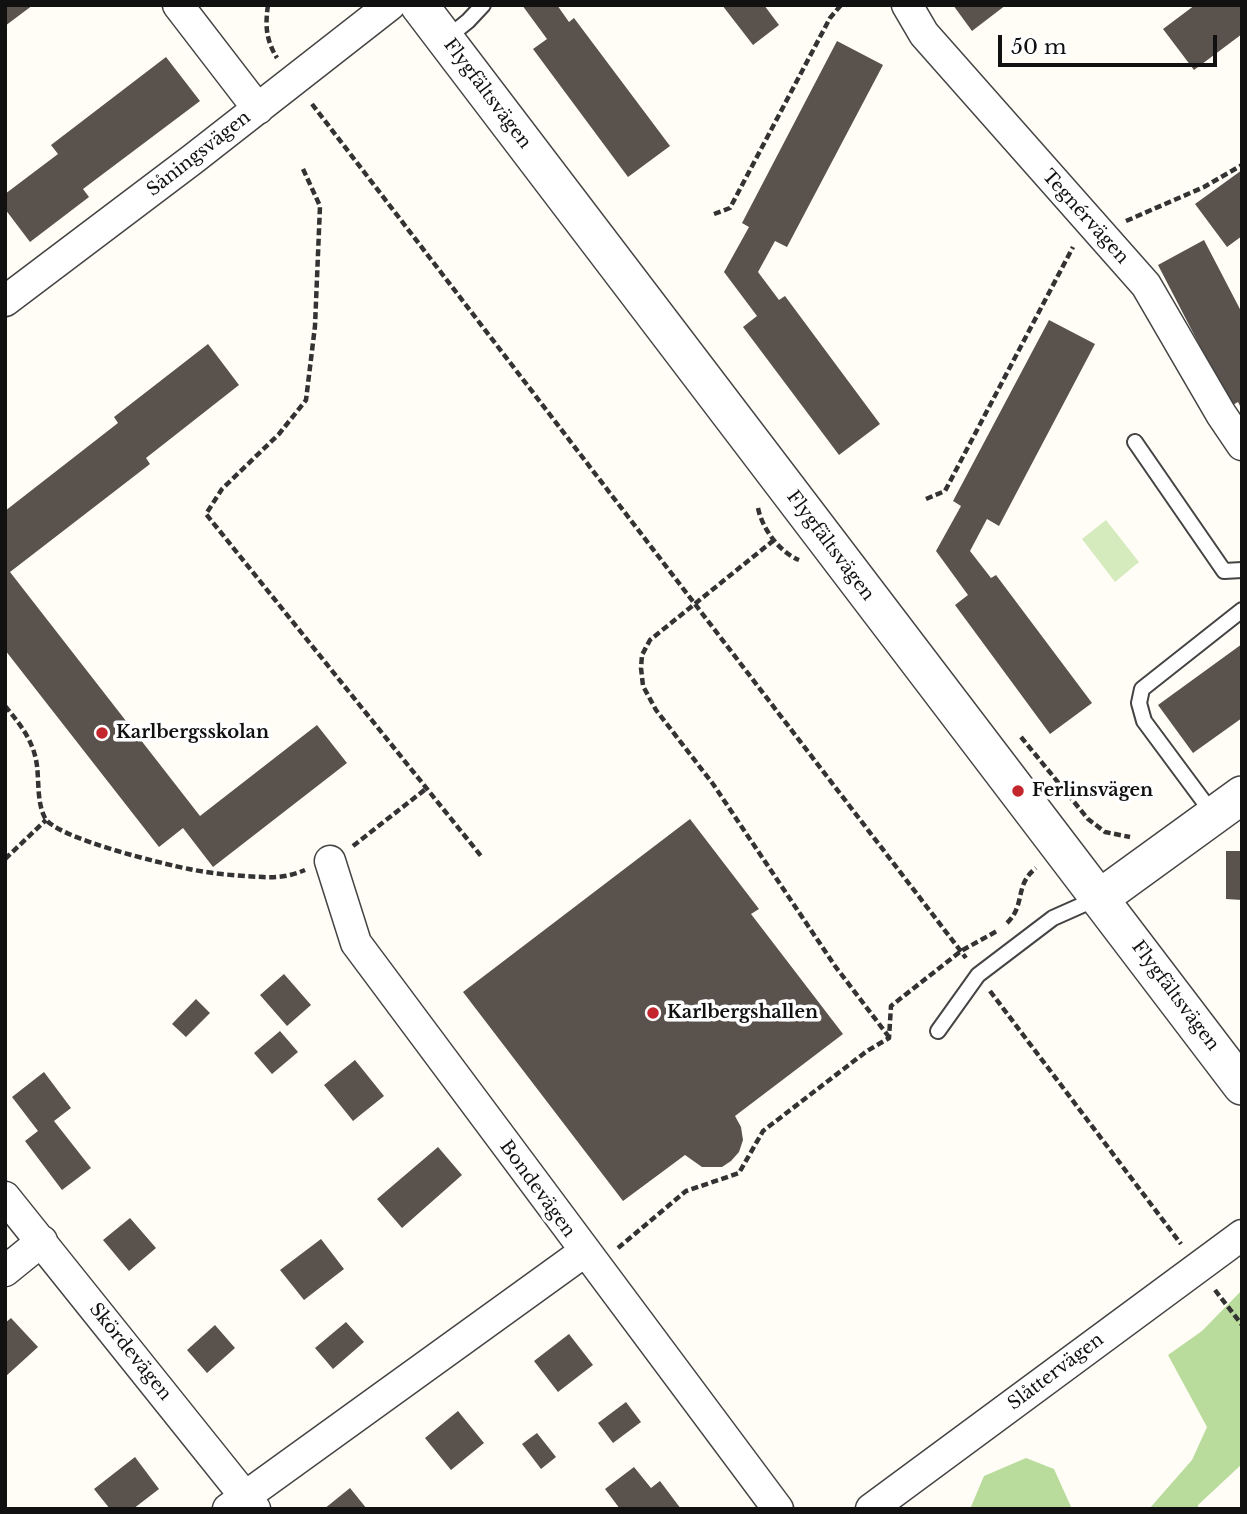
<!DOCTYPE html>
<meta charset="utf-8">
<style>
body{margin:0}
#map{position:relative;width:1247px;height:1514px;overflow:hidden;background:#fffdf5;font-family:"Libre Baskerville",serif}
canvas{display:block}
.frame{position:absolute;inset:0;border:7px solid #111;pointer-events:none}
.scale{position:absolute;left:998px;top:35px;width:219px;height:32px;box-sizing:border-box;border:4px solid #111;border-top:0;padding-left:9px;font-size:21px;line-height:24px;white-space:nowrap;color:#111;-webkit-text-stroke:5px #fff;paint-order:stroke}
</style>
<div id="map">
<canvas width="1247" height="1514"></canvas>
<div class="frame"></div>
<div class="scale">50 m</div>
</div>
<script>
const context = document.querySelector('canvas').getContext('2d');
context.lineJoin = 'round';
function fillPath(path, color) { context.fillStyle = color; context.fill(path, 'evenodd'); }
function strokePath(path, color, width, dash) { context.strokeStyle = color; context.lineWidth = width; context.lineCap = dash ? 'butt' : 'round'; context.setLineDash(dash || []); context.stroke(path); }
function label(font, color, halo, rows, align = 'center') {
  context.font = font + ' "Libre Baskerville",serif'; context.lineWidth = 7; context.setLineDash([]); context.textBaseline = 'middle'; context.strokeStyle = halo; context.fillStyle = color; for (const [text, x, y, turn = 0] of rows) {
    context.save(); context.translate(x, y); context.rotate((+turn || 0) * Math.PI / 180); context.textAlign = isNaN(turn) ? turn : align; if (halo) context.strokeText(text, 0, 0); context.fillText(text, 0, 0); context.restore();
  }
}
fillPath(new Path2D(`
 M 1106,520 L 1139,562 L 1115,582 L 1082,539 Z`), '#d5ebbd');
fillPath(new Path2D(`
 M 1242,1290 L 1242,1464 L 1198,1505 L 1198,1509 L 1149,1509 L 1192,1460 L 1207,1427 L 1168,1355 L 1202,1331 Z
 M 1026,1458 L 1054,1469 L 1072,1509 L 970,1509 L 984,1476 Z`), '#b9dc9c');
fillPath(new Path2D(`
 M 5,5 L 33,5 L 5,26 Z
 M 522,5 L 557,5 L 569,22 L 574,18 L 670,146 L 628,177 L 533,49 L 547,39 Z
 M 722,5 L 764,5 L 779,25 L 753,45 Z
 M 953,5 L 1006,5 L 972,31 Z
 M 1195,5 L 1242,5 L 1242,34 L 1194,70 L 1163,29 Z
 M 837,41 L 883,65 L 787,247 L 775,241 L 758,272 L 779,300 L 785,296 L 880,424 L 839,455 L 743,327 L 757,316 L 724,272 L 749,227 L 742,223 Z
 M 166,57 L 200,101 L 83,189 L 89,197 L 30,242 L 5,209 L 5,194 L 58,154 L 51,145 Z
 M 1242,170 L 1242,236 L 1227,247 L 1195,204 Z
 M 1204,240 L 1242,313 L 1242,410 L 1238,402 L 1231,406 L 1158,265 Z
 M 1049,320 L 1095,344 L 999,526 L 987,519 L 970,551 L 991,578 L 996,575 L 1092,703 L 1050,734 L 955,605 L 968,595 L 936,551 L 961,506 L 953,501 Z
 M 208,344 L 239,385 L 146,458 L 150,464 L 10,572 L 200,816 L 317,725 L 347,763 L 213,867 L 183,828 L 159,847 L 5,650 L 5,511 L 118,423 L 114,417 Z
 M 1242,644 L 1242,718 L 1193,753 L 1158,705 Z
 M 690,819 L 759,909 L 751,914 L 843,1034 L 735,1116 L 741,1127 L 743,1140 L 739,1152 L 731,1161 L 722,1167 L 702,1167 L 685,1155 L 623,1201 L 463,992 Z
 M 1226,851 L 1242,851 L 1242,900 L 1226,899 Z
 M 284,974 L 311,1005 L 287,1026 L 260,995 Z
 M 196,999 L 210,1013 L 186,1037 L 172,1024 Z
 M 280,1031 L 298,1052 L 272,1074 L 254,1053 Z
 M 355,1060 L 384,1096 L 353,1121 L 324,1085 Z
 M 44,1072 L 71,1108 L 54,1121 L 91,1168 L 62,1190 L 25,1141 L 38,1131 L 12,1097 Z
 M 438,1147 L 462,1175 L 402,1228 L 377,1199 Z
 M 130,1218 L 156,1248 L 129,1271 L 103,1240 Z
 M 321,1239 L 344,1269 L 304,1300 L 280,1270 Z
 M 11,1318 L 38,1347 L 5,1377 L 5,1323 Z
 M 346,1322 L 364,1342 L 333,1369 L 315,1348 Z
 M 215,1325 L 235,1348 L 207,1373 L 187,1350 Z
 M 569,1334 L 593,1365 L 558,1392 L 534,1361 Z
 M 626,1402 L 641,1422 L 613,1443 L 598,1423 Z
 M 458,1411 L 484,1443 L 451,1470 L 425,1438 Z
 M 537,1433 L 556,1457 L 541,1469 L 522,1444 Z
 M 135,1457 L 159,1489 L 133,1509 L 110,1509 L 94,1489 Z
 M 634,1467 L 651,1488 L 660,1481 L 681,1509 L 620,1509 L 605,1489 Z
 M 350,1488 L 367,1509 L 324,1509 Z`), '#5a524d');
const service = new Path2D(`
 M 447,38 L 468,21 L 483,5
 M 1135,442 L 1224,571 L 1242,570
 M 1213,814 L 1144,721 L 1139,703 L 1142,689 L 1242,610
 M 938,1031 L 978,975 L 1053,918 L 1098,898`);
const minor = new Path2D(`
 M 178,5 L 258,109
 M 907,5 L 924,34 L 1146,285 L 1221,414 L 1242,445
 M 5,301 L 193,159 L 390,5
 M 330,861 L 356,943 L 778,1509
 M 5,1197 L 255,1509
 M 5,1271 L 42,1241
 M 228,1509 L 584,1252
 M 871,1509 L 1242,1235`);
const tertiary = new Path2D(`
 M 419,5 L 1242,1086
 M 1100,898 L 1242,795`);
strokePath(service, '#444', 18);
strokePath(minor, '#444', 33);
strokePath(tertiary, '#444', 40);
strokePath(new Path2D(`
 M 268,5 C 265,26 266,40 277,58
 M 312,104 L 966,958
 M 303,169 L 320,206 L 315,326 L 306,400 L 279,434 L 222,489 L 206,514 L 481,856
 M 714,214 L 730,208 L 830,18 L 841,5
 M 1126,221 L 1204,187 L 1242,165
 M 926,499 L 945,491 L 1073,247
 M 758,508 C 762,528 779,552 799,560
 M 774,540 L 650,640 L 642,655 L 641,668 L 643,686 L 656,710 L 713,784 L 835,966 L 889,1037
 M 5,706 C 20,724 34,741 37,766 C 39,782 37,803 45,818 C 56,838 163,864 189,869 C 213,874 239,876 263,877 C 278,878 291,876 305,870
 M 1021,737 L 1088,819 L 1105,832 L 1130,837
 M 353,846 L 427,788
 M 5,859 L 46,820
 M 1007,923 C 1026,905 1014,885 1036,868
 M 990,991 L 1181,1244
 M 618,1248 L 686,1191 L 739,1173 L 763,1131 L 867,1051 L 889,1038 L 891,1006 L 961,951 L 997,931
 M 1215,1290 L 1242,1325`), '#333', 4.5, [7, 3.5]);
strokePath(service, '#fff', 14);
strokePath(minor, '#fff', 30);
strokePath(tertiary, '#fff', 37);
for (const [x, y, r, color] of [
 [102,733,7,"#c4262e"],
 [1018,791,7,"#c4262e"],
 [653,1013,7,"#c4262e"]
]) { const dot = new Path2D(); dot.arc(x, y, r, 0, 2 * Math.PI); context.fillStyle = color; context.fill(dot); strokePath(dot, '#fff', 2.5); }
label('18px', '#111', '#fff', [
 ["Flygfältsvägen",487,94,53],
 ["Såningsvägen",199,154,-38],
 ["Tegnérvägen",1085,217,48],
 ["Flygfältsvägen",830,546,53],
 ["Flygfältsvägen",1175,996,53],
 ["Bondevägen",537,1189,54],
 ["Skördevägen",130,1352,51],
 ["Slåttervägen",1056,1372,-37]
]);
label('bold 18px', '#111', '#fff', [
 ["Karlbergsskolan",116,733],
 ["Ferlinsvägen",1032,791],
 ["Karlbergshallen",667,1013]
], 'left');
</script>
